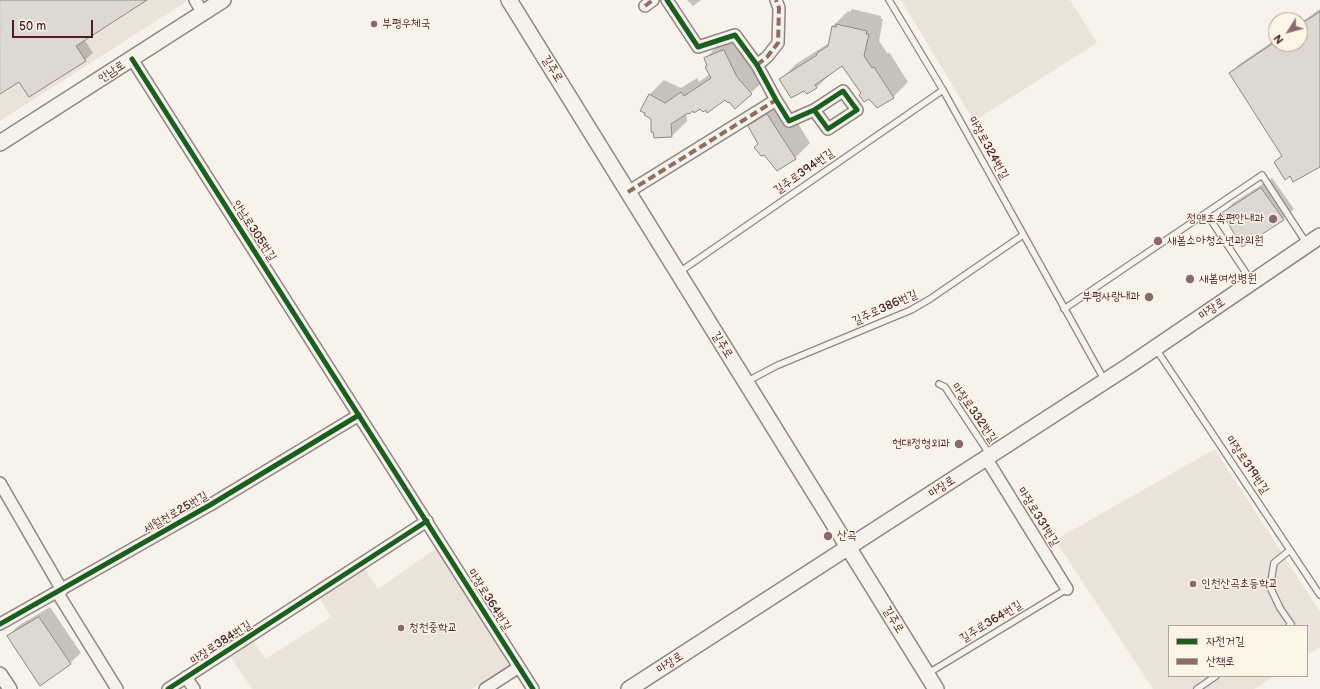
<!DOCTYPE html>
<meta charset="utf-8">
<style>
body{margin:0}
#map{position:relative;width:1320px;height:689px;overflow:hidden;background:#f7f3ea;font-family:"Balsamiq Sans","Poor Story",sans-serif}
canvas{display:block}
.legend{position:absolute;left:1168px;top:625px;width:140px;height:52px;box-sizing:border-box;background:#fcf5e5;border:1px solid #b59f9b;margin:0;padding:5px 7px;list-style:none;font-size:12px;color:#4a1f2b}
.legend li{display:flex;align-items:center;gap:8px;height:20px}
.legend b{width:20px;border:1px solid #b59f9b}
.north{position:absolute;left:1268px;top:12px;width:40px;height:40px;box-sizing:border-box;background:#fcf5e5;border:1px solid #b59f9b;border-radius:50%;rotate:233deg;font-size:11px;font-weight:700;line-height:16px;text-align:center;color:#4a1f2b}
.north::after{content:'';display:block;margin:auto;width:14px;height:18px;background:#87696e;clip-path:polygon(50% 0,100% 100%,50% 72%,0 100%)}
.scale{position:absolute;left:12px;top:20px;width:81px;height:18px;box-sizing:border-box;border:2px solid #4a1f2b;border-top:0;padding-left:5px;font-size:12px;line-height:14px;white-space:nowrap;color:#4a1f2b;-webkit-text-stroke:3px #fcf5e5;paint-order:stroke}
</style>
<div id="map">
<canvas width="1320" height="689"></canvas>
<ul class="legend">
<li><b style="height:5px;background:#1b5e20"></b>자전거길</li>
<li><b style="height:5px;background:#8d6e63"></b>산책로</li>
</ul>
<div class="north">N</div>
<div class="scale">50 m</div>
</div>
<script>
const context = document.querySelector('canvas').getContext('2d');
context.lineJoin = 'round';
function fillPath(path, color) { context.fillStyle = color; context.fill(path, 'evenodd'); }
function strokePath(path, color, width, dash) { context.strokeStyle = color; context.lineWidth = width; context.lineCap = dash ? 'butt' : 'round'; context.setLineDash(dash || []); context.stroke(path); }
function label(font, color, halo, rows, align = 'center') {
  context.font = font + ' "Balsamiq Sans","Poor Story",sans-serif'; context.lineWidth = 3; context.setLineDash([]); context.textBaseline = 'middle'; context.strokeStyle = halo; context.fillStyle = color; for (const [text, x, y, turn = 0] of rows) {
    context.save(); context.translate(x, y); context.rotate((+turn || 0) * Math.PI / 180); context.textAlign = isNaN(turn) ? turn : align; if (halo) context.strokeText(text, 0, 0); context.fillText(text, 0, 0); context.restore();
  }
}
fillPath(new Path2D(`
 M 0,0 L 189,0 L 0,121 Z
 M 901,0 L 1070,0 L 1097,43 L 974,121 Z
 M 1215,449 L 1320,612 L 1320,647 L 1307,655 L 1307,626 L 1169,626 L 1169,676 L 1275,676 L 1254,689 L 1153,689 L 1055,540 Z
 M 437,548 L 511,665 L 472,689 L 252,689 L 229,654 L 252,639 L 266,659 L 331,617 L 319,597 L 364,568 L 378,589 Z`), '#ebe3d9');
fillPath(new Path2D(`
 M 0,0 L 145,0 L 84,39 L 93,53 L 85,60 L 19,81 L 0,93 Z
 M 687,0 L 701,0 L 693,6 Z
 M 852,9 L 881,16 L 881,19 L 883,19 L 879,41 L 888,54 L 889,52 L 908,82 L 893,97 L 869,97 L 863,93 L 842,64 L 832,72 L 817,87 L 807,93 L 804,90 L 781,79 L 796,64 L 829,43 L 833,26 L 848,11 L 850,12 Z
 M 1320,9 L 1320,166 L 1290,175 L 1275,162 L 1282,155 L 1230,73 L 1241,63 L 1276,39 L 1276,44 L 1300,44 L 1300,23 Z
 M 740,36 L 767,78 L 735,107 L 725,99 L 706,109 L 700,108 L 686,113 L 687,121 L 672,136 L 649,95 L 664,80 L 681,88 L 697,78 L 699,82 L 710,74 L 705,59 L 720,43 Z
 M 783,99 L 810,143 L 795,158 L 759,144 L 749,126 L 764,111 Z
 M 1272,178 L 1294,209 L 1283,219 L 1223,213 L 1233,203 Z
 M 50,607 L 81,653 L 70,663 L 40,684 L 8,636 L 18,626 Z`), '#0003');
const building = new Path2D(`
 M 0,0 L 147,0 L 76,46 L 86,61 L 29,97 L 19,82 L 0,94 Z
 M 1320,12 L 1320,167 L 1293,182 L 1290,176 L 1285,180 L 1274,162 L 1282,156 L 1229,73 L 1272,44 L 1300,44 L 1300,25 Z
 M 836,24 L 867,31 L 866,34 L 869,34 L 864,56 L 872,68 L 874,67 L 894,98 L 877,108 L 869,99 L 864,102 L 859,95 L 861,93 L 842,66 L 815,85 L 817,88 L 807,94 L 804,91 L 791,98 L 779,79 L 817,55 L 817,53 L 828,46 L 832,26 L 836,27 Z
 M 724,50 L 737,77 L 752,94 L 735,109 L 729,102 L 728,103 L 725,100 L 707,113 L 706,110 L 703,112 L 700,109 L 694,113 L 693,111 L 689,114 L 688,113 L 671,124 L 672,137 L 654,138 L 653,132 L 651,132 L 651,119 L 644,115 L 645,113 L 640,111 L 649,94 L 665,103 L 681,92 L 684,96 L 711,78 L 705,67 L 707,66 L 704,58 Z
 M 767,114 L 796,159 L 777,171 L 764,155 L 761,156 L 754,147 L 758,144 L 748,126 Z
 M 1261,188 L 1284,220 L 1242,247 L 1222,213 Z
 M 39,617 L 71,664 L 40,686 L 7,636 Z`);
fillPath(building, '#ddd8d2');
strokePath(building, '#908684', 1);
const service = new Path2D(`
 M 889,0 L 943,90 L 1105,381
 M 1206,213 L 1252,282
 M 678,273 L 943,90
 M 1064,309 L 1262,175 L 1307,244
 M 1156,349 L 1320,595
 M 746,382 L 776,366 L 911,310 L 930,299 L 1023,235
 M 939,384 L 945,387 L 990,455
 M 1289,626 L 1291,624 L 1280,608 L 1270,587 L 1274,563 L 1290,550
 M 927,674 L 1067,589
 M 1197,689 L 1216,676`);
const minor = new Path2D(`
 M 195,0 L 203,13
 M 667,0 L 698,47 L 735,35 L 757,65 L 776,100 L 789,121 L 814,110 L 843,91 L 857,110 L 828,129 L 814,110
 M 645,6 L 653,0
 M 132,59 L 533,689
 M 757,65 L 767,57 L 778,43 L 779,8 L 776,0
 M 628,192 L 776,100
 M 986,458 L 1067,589
 M 0,483 L 62,590
 M 57,592 L 117,689
 M 0,624 L 210,505 L 359,415
 M 186,677 L 194,689
 M 168,689 L 427,521
 M 485,689 L 519,667`);
const tertiary = new Path2D(`
 M 0,674 L 10,689`);
const secondary = new Path2D(`
 M 509,0 L 936,689
 M 0,143 L 223,0
 M 629,689 L 1130,365 L 1320,236`);
strokePath(service, '#908684', 8);
strokePath(minor, '#908684', 14);
strokePath(tertiary, '#908684', 16);
strokePath(secondary, '#908684', 18);
strokePath(service, '#f5f2ec', 5.5);
strokePath(minor, '#f5f2ec', 11);
strokePath(tertiary, '#f5f2ec', 13);
strokePath(secondary, '#f5f2ec', 15);
strokePath(new Path2D(`
 M 645,6 L 653,0
 M 757,65 L 767,57 L 778,43 L 779,8 L 776,0
 M 628,192 L 776,100`), '#8d6e63', 4, [8, 4]);
strokePath(new Path2D(`
 M 667,0 L 698,47 L 735,35 L 757,65 L 776,100 L 789,121 L 814,110 L 843,91 L 857,110 L 828,129 L 814,110
 M 132,59 L 533,689
 M 0,624 L 210,505 L 359,415
 M 168,689 L 427,521`), '#1b5e20', 5);
for (const [x, y, r, color] of [
 [374,24,4,"#87696e"],
 [1273,219,5,"#87696e"],
 [1158,241,5,"#87696e"],
 [1190,279,5,"#87696e"],
 [1149,297,5,"#87696e"],
 [959,444,5,"#87696e"],
 [828,536,5,"#87696e"],
 [1193,584,4,"#87696e"],
 [401,628,4,"#87696e"]
]) { const dot = new Path2D(); dot.arc(x, y, r, 0, 2 * Math.PI); context.fillStyle = color; context.fill(dot); strokePath(dot, '#fcf5e5', 1.5); }
label('12px', '#4a1f2b', '#fcf5e5', [
 ["부평우체국",382,24],
 ["정앤조속편안내과",1264,219,"right"],
 ["새봄소아청소년과의원",1167,241],
 ["새봄여성병원",1199,279],
 ["부평사랑내과",1140,297,"right"],
 ["현대정형외과",950,444,"right"],
 ["산곡",837,536],
 ["인천산곡초등학교",1201,584],
 ["청천중학교",409,628]
], 'left');
label('12px', '#4a1f2b', '#fcf5e5', [
 ["길주로",552,69,58],
 ["안남로",112,72,-33],
 ["마장로324번길",988,148,61],
 ["길주로394번길",804,172,-35],
 ["안남로305번길",254,231,57],
 ["길주로386번길",885,308,-24],
 ["마장로",1212,309,-34],
 ["길주로",722,345,58],
 ["마장로332번길",974,413,55],
 ["마장로319번길",1247,465,56],
 ["마장로",942,487,-33],
 ["세월천로25번길",176,513,-30],
 ["마장로331번길",1038,517,58],
 ["마장로364번길",489,600,58],
 ["길주로",893,620,58],
 ["길주로364번길",991,622,-31],
 ["마장로384번길",221,643,-33],
 ["마장로",670,663,-33]
]);
</script>
